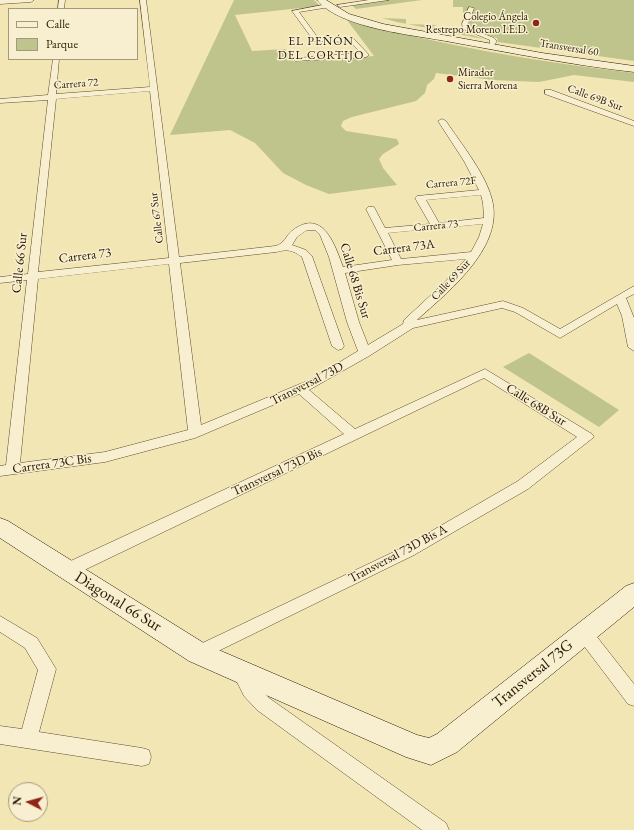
<!DOCTYPE html>
<meta charset="utf-8">
<style>
body{margin:0}
#map{position:relative;width:634px;height:830px;overflow:hidden;background:#f3e6b5;font-family:"EB Garamond",serif}
canvas{display:block}
.legend{position:absolute;left:8px;top:8px;width:130px;height:52px;box-sizing:border-box;background:#f7efcf;border:1px solid #a4997d;margin:0;padding:5px 7px;list-style:none;font-size:12px;color:#281701}
.legend li{display:flex;align-items:center;gap:8px;height:20px}
.legend b{width:20px;border:1px solid #a4997d}
.north{position:absolute;left:8px;top:782px;width:40px;height:40px;box-sizing:border-box;background:#f7efcf;border:1px solid #a4997d;border-radius:50%;rotate:276deg;font-size:11px;font-weight:700;line-height:16px;text-align:center;color:#281701}
.north::after{content:'';display:block;margin:auto;width:14px;height:18px;background:#8f2418;clip-path:polygon(50% 0,100% 100%,50% 72%,0 100%)}
</style>
<div id="map">
<canvas width="634" height="830"></canvas>
<ul class="legend">
<li><b style="height:5px;background:#f7efcf"></b>Calle</li>
<li><b style="height:11px;background:#bec48c"></b>Parque</li>
</ul>
<div class="north">N</div>
</div>
<script>
const context = document.querySelector('canvas').getContext('2d');
context.lineJoin = 'round';
function fillPath(path, color) { context.fillStyle = color; context.fill(path, 'evenodd'); }
function strokePath(path, color, width, dash) { context.strokeStyle = color; context.lineWidth = width; context.lineCap = dash ? 'butt' : 'round'; context.setLineDash(dash || []); context.stroke(path); }
function label(font, color, halo, rows, align = 'center') {
  context.font = font + ' "EB Garamond",serif'; context.lineWidth = 3; context.setLineDash([]); context.textBaseline = 'middle'; context.strokeStyle = halo; context.fillStyle = color; for (const [text, x, y, turn = 0] of rows) {
    context.save(); context.translate(x, y); context.rotate((+turn || 0) * Math.PI / 180); context.textAlign = isNaN(turn) ? turn : align; if (halo) context.strokeText(text, 0, 0); context.fillText(text, 0, 0); context.restore();
  }
}
fillPath(new Path2D(`
 M 234,0 L 314,0 L 320,6 L 235,15 L 252,51 L 285,49 L 294,62 L 374,56 L 347,20 C 441,45 537,62 634,73 L 634,82 L 574,75 L 539,82 L 493,80 L 436,73 L 434,79 L 427,85 L 425,93 L 416,101 L 352,117 L 343,121 L 341,126 L 346,131 L 397,139 L 399,144 L 383,154 L 379,159 L 383,168 L 397,185 L 329,194 L 306,185 L 283,173 L 255,143 L 230,130 L 170,135 Z
 M 380,0 L 422,0 L 356,9 L 351,4 Z
 M 453,0 L 634,0 L 634,61 L 498,42 L 497,38 L 463,27 L 463,7 L 453,7 Z
 M 382,18 L 406,19 L 406,24 L 437,25 L 432,27 L 454,28 L 483,39 L 397,22 Z
 M 529,353 L 619,410 L 599,427 L 503,367 Z`), '#bec48c');
const street = new Path2D(`
 M 0,0 L 34,0 L 31,2 L 0,4 Z
 M 59,0 L 65,0 L 64,9 L 58,9 Z
 M 140,0 L 146,0 L 179,257 L 275,246 C 285,244 285,236 293,230 C 323,208 335,245 343,267 L 392,260 L 366,209 L 368,207 L 374,207 L 385,228 L 430,224 L 415,198 L 417,196 L 479,190 L 464,161 L 438,121 L 442,119 L 446,121 C 461,144 488,176 493,204 C 501,250 448,292 417,320 L 503,301 L 523,308 L 560,329 L 634,286 L 634,294 L 626,298 L 634,318 L 634,351 L 628,347 L 622,316 L 617,304 L 560,338 L 515,312 L 502,308 L 413,328 L 369,356 L 309,390 L 355,429 L 485,369 L 592,434 L 594,437 L 528,489 L 414,555 L 198,661 L 192,658 L 189,653 L 192,648 L 404,547 L 518,481 L 577,437 L 484,378 L 74,575 L 68,576 L 62,575 L 60,570 L 62,565 L 344,434 L 299,394 L 195,438 L 105,462 L 0,476 L 0,466 L 6,465 L 27,280 L 0,283 L 0,277 L 28,274 L 48,100 L 0,103 L 0,99 L 48,95 L 53,59 L 59,59 L 56,94 L 150,87 ZM 150,91 L 169,258 L 38,272 L 56,99 ZM 481,195 L 483,203 L 484,218 L 439,223 L 426,200 ZM 483,224 L 479,237 L 471,252 L 401,259 L 388,233 ZM 307,230 L 315,230 L 320,235 L 329,257 L 347,322 L 358,351 L 312,379 L 201,425 L 180,263 L 276,252 C 287,249 293,250 302,257 L 332,346 L 338,350 L 342,349 L 344,346 L 312,256 L 306,250 L 292,245 L 297,237 ZM 466,259 L 445,282 L 404,320 L 403,324 L 368,345 L 359,322 L 345,273 L 398,265 ZM 169,264 L 188,430 L 105,452 L 20,463 L 38,279 Z
 M 369,0 L 389,0 L 340,7 L 337,5 Z
 M 328,4 L 331,6 L 330,7 L 299,12 L 318,38 L 354,39 L 369,55 L 366,57 L 295,61 L 294,60 L 297,58 L 361,53 L 350,42 L 314,41 L 292,11 Z
 M 469,7 L 474,8 L 468,24 L 469,28 L 494,38 L 497,41 L 494,45 L 490,45 L 490,40 L 463,29 L 462,24 Z
 M 545,90 L 551,90 L 634,121 L 634,126 L 545,94 Z
 M 0,616 L 37,638 L 56,669 L 39,732 L 142,748 L 149,750 L 151,757 L 149,764 L 142,766 L 0,744 L 0,726 L 22,729 L 38,670 L 25,648 L 0,632 Z
 M 584,626 L 590,628 L 634,684 L 634,706 L 628,704 L 578,638 L 576,633 L 578,628 Z
 M 241,664 L 247,666 L 256,684 L 269,698 L 446,823 L 449,830 L 422,830 L 257,710 L 244,696 L 232,672 L 235,666 Z`);
const secondary = new Path2D(`
 M 317,0 L 326,0 L 349,14 L 383,24 L 542,53 L 634,66 L 634,72 C 572,65 512,53 451,42 C 416,35 340,29 317,0 Z
 M 0,518 L 8,521 L 207,645 L 417,735 L 429,738 L 437,734 L 626,586 L 634,583 L 634,607 L 457,752 L 431,765 L 406,757 L 189,661 L 0,538 Z`);
strokePath(street, '#5b4b2e', 1);
strokePath(secondary, '#281701', 1);
fillPath(street, '#f7efcf');
fillPath(secondary, '#f7efcf');
for (const [x, y, r, color] of [
 [536,23,4,"#8f2418"],
 [450,79,4,"#8f2418"]
]) { const dot = new Path2D(); dot.arc(x, y, r, 0, 2 * Math.PI); context.fillStyle = color; context.fill(dot); strokePath(dot, '#f7efcf', 1.5); }
label('11px', '#281701', '#f7efcf', [
 ["Colegio Ángela",528,17],
 ["Restrepo Moreno I.E.D.",528,30],
 ["Mirador",458,73,"left"],
 ["Sierra Morena",458,86,"left"]
], 'right');
label('11px', '#281701', '#f7efcf', [
 ["Transversal 60",569,48,9],
 ["Carrera 72",76,84,-4],
 ["Calle 69B Sur",595,98,20],
 ["Carrera 72F",451,183,-5],
 ["Calle 67 Sur",157,218,-97],
 ["Carrera 73",436,226,-6],
 ["Calle 69 Sur",451,280,-47]
]);
context.letterSpacing = '1px';
label('12px', '#281701', '#f7efcf', [
 ["EL PEÑÓN",321,42],
 ["DEL CORTIJO",321,56]
]);
context.letterSpacing = '0px';
label('13px', '#281701', '#f7efcf', [
 ["Carrera 73A",404,248,-7],
 ["Carrera 73",85,256,-7],
 ["Calle 66 Sur",20,263,-84],
 ["Calle 68 Bis Sur",355,281,73],
 ["Transversal 73D",307,384,-27],
 ["Calle 68B Sur",536,405,32],
 ["Carrera 73C Bis",52,464,-8],
 ["Transversal 73D Bis",277,472,-25],
 ["Transversal 73D Bis A",398,554,-28]
]);
label('16px', '#281701', '#f7efcf', [
 ["Diagonal 66 Sur",118,602,32],
 ["Transversal 73G",533,674,-39]
]);
</script>
